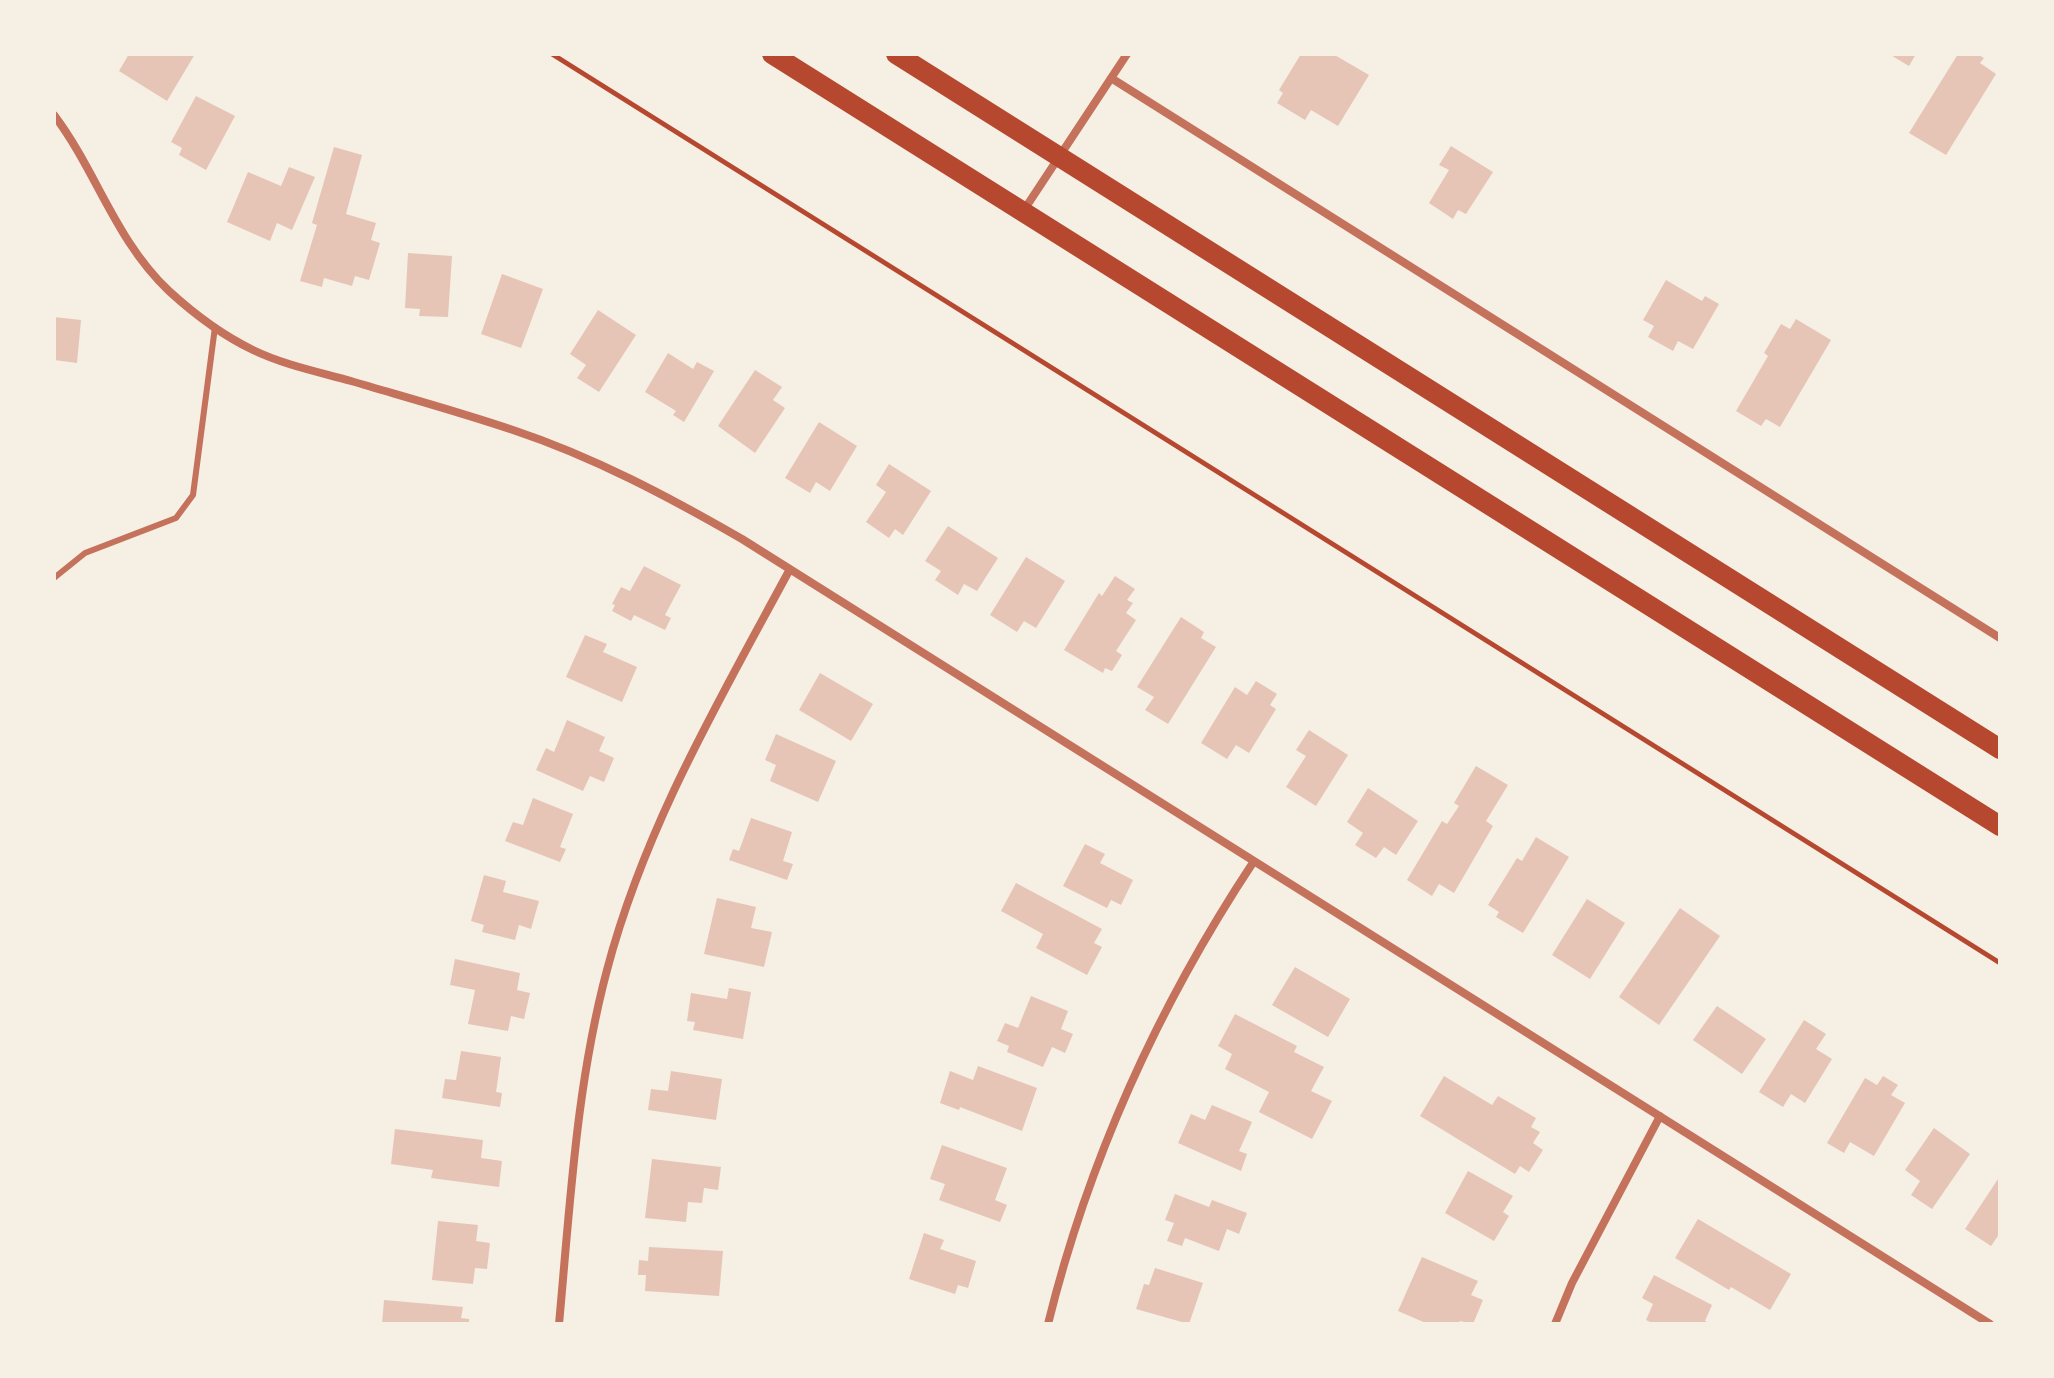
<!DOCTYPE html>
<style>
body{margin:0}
#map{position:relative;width:2054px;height:1378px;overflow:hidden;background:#f6efe4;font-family:Helvetica,sans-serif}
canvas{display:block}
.frame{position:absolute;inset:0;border:56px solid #f6efe4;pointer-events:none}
</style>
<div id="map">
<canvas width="2054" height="1378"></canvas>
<div class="frame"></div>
</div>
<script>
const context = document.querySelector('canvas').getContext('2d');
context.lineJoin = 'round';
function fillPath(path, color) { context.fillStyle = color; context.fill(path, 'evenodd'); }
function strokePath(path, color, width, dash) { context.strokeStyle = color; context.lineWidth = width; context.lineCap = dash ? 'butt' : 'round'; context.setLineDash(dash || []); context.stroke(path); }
fillPath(new Path2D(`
 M 129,54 L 177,56 L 195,54 L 167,101 L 119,71 Z
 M 1301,54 L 1333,54 L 1369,75 L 1338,126 L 1311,110 L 1305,120 L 1277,103 L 1283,93 L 1279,90 Z
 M 1889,54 L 1916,54 L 1909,66 Z
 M 1958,54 L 1977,54 L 1984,58 L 1980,63 L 1996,74 L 1946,155 L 1909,133 Z
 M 196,96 L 235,116 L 206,170 L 179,155 L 182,148 L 171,142 Z
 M 1451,146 L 1493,172 L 1466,214 L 1458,210 L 1453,219 L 1429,203 L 1449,170 L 1439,165 Z
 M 334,147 L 362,155 L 346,214 L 376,223 L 371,240 L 380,243 L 369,280 L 355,276 L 352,286 L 324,278 L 322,287 L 300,281 L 317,225 L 312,223 Z
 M 289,167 L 315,177 L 292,230 L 277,223 L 270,241 L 227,222 L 248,172 L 281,186 Z
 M 408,253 L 452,256 L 448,317 L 419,316 L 420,309 L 405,308 Z
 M 502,274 L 543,289 L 521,348 L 481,334 Z
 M 1666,280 L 1702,301 L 1705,296 L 1719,304 L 1693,349 L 1678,341 L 1673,351 L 1648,337 L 1654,326 L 1643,320 Z
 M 598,310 L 636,335 L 599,392 L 577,378 L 586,365 L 570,354 Z
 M 54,317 L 81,320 L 77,363 L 54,360 Z
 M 1796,319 L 1831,340 L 1780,427 L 1766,419 L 1761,426 L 1736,411 L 1768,356 L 1764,353 L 1781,324 L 1790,329 Z
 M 668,353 L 693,369 L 697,362 L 714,371 L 684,422 L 673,415 L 676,411 L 645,392 Z
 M 755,370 L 782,387 L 773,400 L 785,408 L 755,453 L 718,426 Z
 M 819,422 L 857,446 L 830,491 L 816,482 L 810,493 L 785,478 Z
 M 889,464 L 931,491 L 903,535 L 895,529 L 889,538 L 866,522 L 886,492 L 876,485 Z
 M 948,526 L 998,558 L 977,591 L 964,584 L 958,595 L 935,580 L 941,571 L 925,561 Z
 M 1026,557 L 1065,581 L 1036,628 L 1024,621 L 1017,632 L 990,615 Z
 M 644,566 L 681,585 L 665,615 L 671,618 L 665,630 L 634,615 L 631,621 L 612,611 L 615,605 L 612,604 L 621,587 L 630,591 Z
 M 1115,576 L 1135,589 L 1127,600 L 1133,603 L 1126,613 L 1136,620 L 1116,651 L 1122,655 L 1112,671 L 1105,668 L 1103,673 L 1064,650 L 1099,593 L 1102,596 Z
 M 1181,617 L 1204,632 L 1201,638 L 1216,647 L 1168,724 L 1145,710 L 1154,697 L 1137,687 Z
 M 585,635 L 607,644 L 603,652 L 637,667 L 622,702 L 566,677 Z
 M 820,673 L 873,704 L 851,741 L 799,710 Z
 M 1256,681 L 1277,694 L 1270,705 L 1276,709 L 1249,753 L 1236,745 L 1227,759 L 1201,743 L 1235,687 L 1247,695 Z
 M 567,720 L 605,737 L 599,751 L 614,758 L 604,782 L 590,776 L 583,791 L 536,770 L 546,748 L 554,752 Z
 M 1309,730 L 1348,755 L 1316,806 L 1286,787 L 1306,756 L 1296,750 Z
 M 776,734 L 836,761 L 818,802 L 770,781 L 776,765 L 765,760 Z
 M 1476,766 L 1508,785 L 1486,821 L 1493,826 L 1454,893 L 1439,884 L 1432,896 L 1407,880 L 1442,821 L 1447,824 L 1459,806 L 1454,803 Z
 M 1368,788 L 1418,821 L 1396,855 L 1384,847 L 1376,858 L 1355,845 L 1363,833 L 1347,822 Z
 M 533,798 L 573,814 L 560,847 L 566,849 L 560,862 L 505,841 L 513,822 L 523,825 Z
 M 751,818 L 792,832 L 783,861 L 793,864 L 787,880 L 729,860 L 733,849 L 739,851 Z
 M 1536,837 L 1569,857 L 1523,933 L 1496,917 L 1499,912 L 1488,905 L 1517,858 L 1522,861 Z
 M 1085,844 L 1105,854 L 1100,863 L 1133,880 L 1121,905 L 1111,900 L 1107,908 L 1063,886 Z
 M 484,875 L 506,881 L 503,892 L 539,901 L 531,929 L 519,925 L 515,940 L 482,932 L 484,925 L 471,921 Z
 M 1016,883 L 1102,929 L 1094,943 L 1102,947 L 1087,975 L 1036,948 L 1043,934 L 1001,911 Z
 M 717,898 L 756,907 L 751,928 L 772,932 L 764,967 L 704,954 Z
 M 1587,899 L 1625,923 L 1590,979 L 1552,955 Z
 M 1680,908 L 1720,936 L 1659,1025 L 1619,997 Z
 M 455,959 L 520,973 L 517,990 L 530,993 L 524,1019 L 511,1016 L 508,1031 L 468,1024 L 475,990 L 450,985 Z
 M 1295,967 L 1350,999 L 1328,1037 L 1272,1005 Z
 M 729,988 L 751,992 L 743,1039 L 693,1030 L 695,1022 L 687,1021 L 691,993 L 727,999 Z
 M 1031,996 L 1068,1011 L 1061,1029 L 1073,1034 L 1065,1053 L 1052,1047 L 1043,1067 L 1007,1052 L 1009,1046 L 997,1041 L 1005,1023 L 1018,1028 Z
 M 1717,1006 L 1766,1039 L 1742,1074 L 1693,1040 Z
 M 1235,1014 L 1297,1046 L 1294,1052 L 1324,1067 L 1311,1091 L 1332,1101 L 1312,1139 L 1259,1112 L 1269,1092 L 1225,1069 L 1232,1054 L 1218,1046 Z
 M 1804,1020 L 1826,1034 L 1816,1049 L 1832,1059 L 1805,1103 L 1791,1094 L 1783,1107 L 1759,1092 Z
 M 461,1051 L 501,1057 L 496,1092 L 502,1093 L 500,1107 L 442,1098 L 445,1079 L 456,1080 Z
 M 978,1066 L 1037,1088 L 1022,1131 L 960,1107 L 959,1110 L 940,1103 L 950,1071 L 973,1080 Z
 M 671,1071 L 722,1079 L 716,1120 L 648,1110 L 651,1089 L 668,1091 Z
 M 1444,1076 L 1492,1105 L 1498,1096 L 1536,1118 L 1531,1127 L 1540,1132 L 1533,1143 L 1543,1150 L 1529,1172 L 1520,1166 L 1515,1174 L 1420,1116 Z
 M 1883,1076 L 1898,1085 L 1891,1095 L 1905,1103 L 1874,1156 L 1850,1142 L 1844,1153 L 1827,1143 L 1865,1078 L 1877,1085 Z
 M 1212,1105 L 1252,1122 L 1239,1151 L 1247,1154 L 1241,1171 L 1178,1143 L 1191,1114 L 1205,1120 Z
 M 1934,1128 L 1970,1154 L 1932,1209 L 1911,1195 L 1920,1181 L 1905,1170 Z
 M 395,1129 L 483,1140 L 481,1158 L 502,1161 L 499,1187 L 431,1178 L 433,1170 L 391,1164 Z
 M 942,1145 L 1007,1168 L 995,1200 L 1007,1205 L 1000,1222 L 939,1200 L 945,1184 L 930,1179 Z
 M 652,1159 L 721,1167 L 718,1190 L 704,1188 L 702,1203 L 688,1202 L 686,1222 L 645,1218 Z
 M 1468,1171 L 1513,1196 L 1503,1212 L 1509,1216 L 1494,1241 L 1445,1213 Z
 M 2000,1176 L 2000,1233 L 1991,1246 L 1965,1229 Z
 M 1175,1194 L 1209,1207 L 1212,1200 L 1247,1213 L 1239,1234 L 1227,1229 L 1219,1251 L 1185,1238 L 1182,1246 L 1167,1241 L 1174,1223 L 1165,1220 Z
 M 1698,1219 L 1791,1274 L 1770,1310 L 1731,1287 L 1729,1290 L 1675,1258 Z
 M 438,1221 L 478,1225 L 476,1241 L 490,1243 L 487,1269 L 475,1268 L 473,1284 L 432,1280 Z
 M 924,1233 L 944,1240 L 940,1249 L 976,1261 L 968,1288 L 958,1285 L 955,1294 L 909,1279 Z
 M 649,1247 L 723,1251 L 719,1296 L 645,1291 L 646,1275 L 638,1275 L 639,1260 L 648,1261 Z
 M 1422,1257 L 1478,1281 L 1471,1295 L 1483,1300 L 1473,1324 L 1460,1321 L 1458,1324 L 1428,1324 L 1398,1311 Z
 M 1155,1268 L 1203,1283 L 1189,1324 L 1136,1309 L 1144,1284 L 1149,1285 Z
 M 1654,1275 L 1712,1305 L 1705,1321 L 1711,1324 L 1654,1324 L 1646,1320 L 1653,1304 L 1642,1298 Z
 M 384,1300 L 463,1307 L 461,1318 L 469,1319 L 469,1324 L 382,1324 Z`), '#e6c5b7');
strokePath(new Path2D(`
 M 552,54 L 2000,963`), '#b5482f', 5);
strokePath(new Path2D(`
 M 54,578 L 85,553 L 176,518 L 193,495 L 215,327`), '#c5725c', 6);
strokePath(new Path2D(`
 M 1111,78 L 2000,638
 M 54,115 C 97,172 115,240 169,291 C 193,313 224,336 253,350 C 284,365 319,372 351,381 C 405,397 460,412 513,430 C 594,457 669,497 742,539 L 1990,1324
 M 1024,210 L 1127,54
 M 559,1324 C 570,1206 576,1086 607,970 C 645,826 720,699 790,569
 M 1048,1324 C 1089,1158 1160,1003 1254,861
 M 1555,1324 L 1572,1283 L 1660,1116`), '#c5725c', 8);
strokePath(new Path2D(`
 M 772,54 L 2000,826
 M 896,54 L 2000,749`), '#b5482f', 20);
</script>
